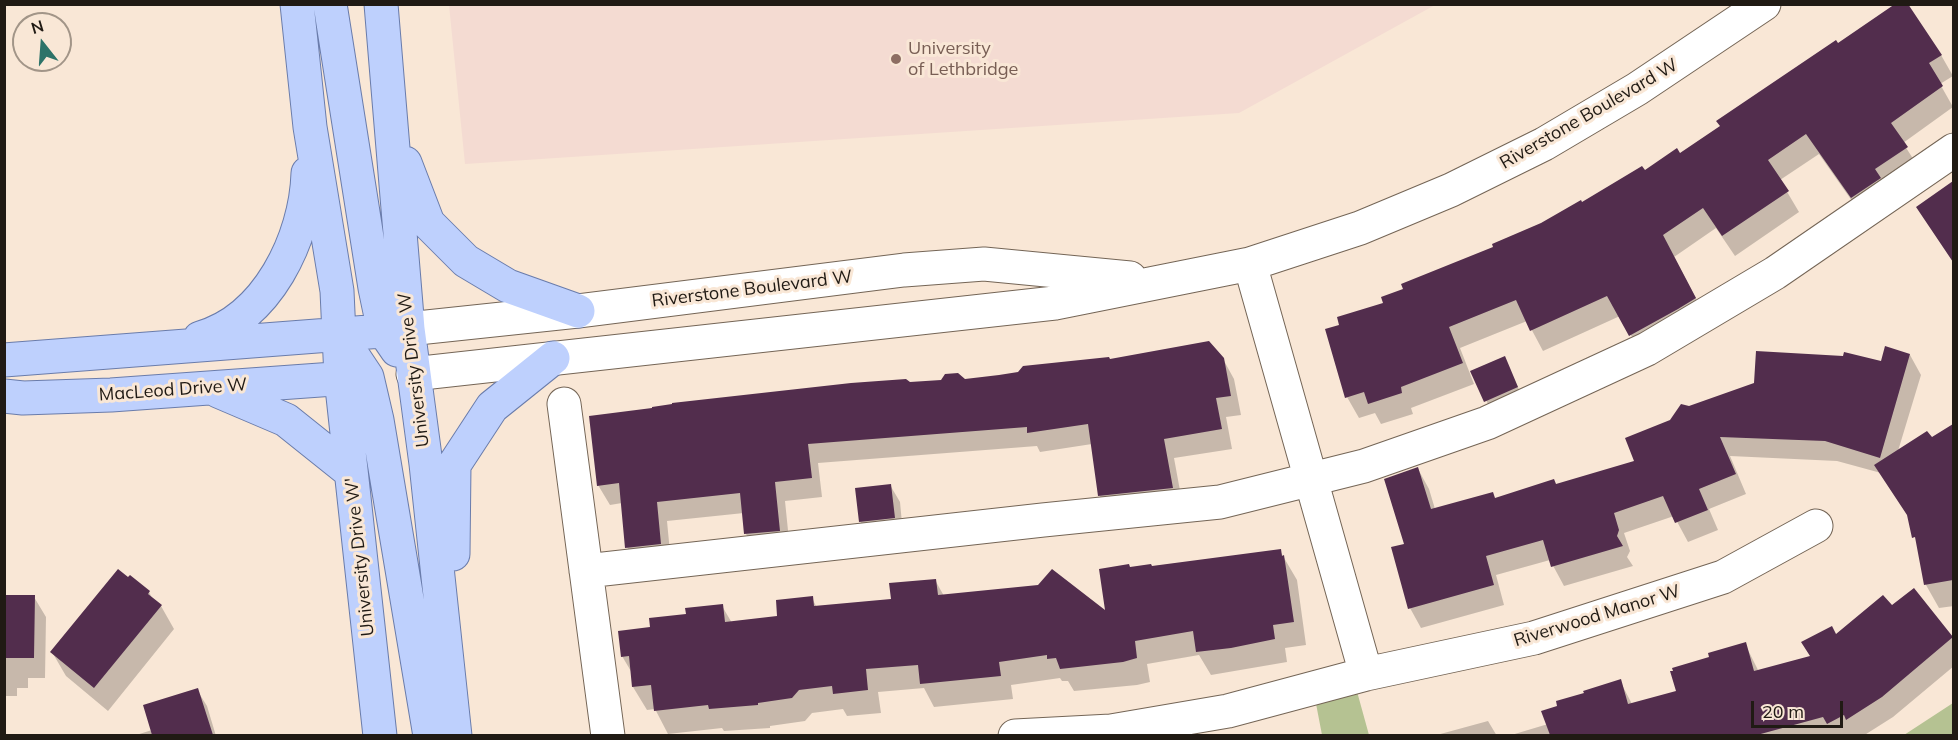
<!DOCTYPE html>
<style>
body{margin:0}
#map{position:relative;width:1958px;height:740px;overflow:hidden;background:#f9e7d6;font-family:Mulish,sans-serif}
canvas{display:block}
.frame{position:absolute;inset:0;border:6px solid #201a14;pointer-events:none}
.north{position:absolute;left:12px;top:12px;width:60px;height:60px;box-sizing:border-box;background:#f9e7d6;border:2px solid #a29588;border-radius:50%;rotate:343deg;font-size:16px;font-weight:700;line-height:24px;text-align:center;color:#201a14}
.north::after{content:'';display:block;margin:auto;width:21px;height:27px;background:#2d7369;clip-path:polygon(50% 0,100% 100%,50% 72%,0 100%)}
.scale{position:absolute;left:1751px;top:701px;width:92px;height:27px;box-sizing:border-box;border:3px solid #201a14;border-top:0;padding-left:8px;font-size:18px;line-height:21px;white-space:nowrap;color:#201a14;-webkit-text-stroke:4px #f9e7d6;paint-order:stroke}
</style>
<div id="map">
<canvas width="1958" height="740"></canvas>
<div class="frame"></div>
<div class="north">N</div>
<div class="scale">20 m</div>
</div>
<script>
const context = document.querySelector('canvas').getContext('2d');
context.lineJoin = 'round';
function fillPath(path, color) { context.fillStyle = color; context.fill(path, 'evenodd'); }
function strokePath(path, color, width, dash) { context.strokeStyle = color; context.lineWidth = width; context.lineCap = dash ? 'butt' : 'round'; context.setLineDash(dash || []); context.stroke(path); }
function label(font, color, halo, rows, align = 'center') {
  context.font = font + ' Mulish,sans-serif'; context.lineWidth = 6; context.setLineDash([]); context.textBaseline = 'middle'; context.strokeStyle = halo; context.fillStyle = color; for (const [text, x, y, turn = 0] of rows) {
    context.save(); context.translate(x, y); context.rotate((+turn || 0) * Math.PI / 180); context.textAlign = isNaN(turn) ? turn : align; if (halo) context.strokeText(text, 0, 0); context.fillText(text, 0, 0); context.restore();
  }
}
fillPath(new Path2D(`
 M 449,5 L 449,4 L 1435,5 L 1239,113 L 465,164 Z`), '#f4dbd2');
fillPath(new Path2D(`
 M 1353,677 L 1369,735 L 1322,735 L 1313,688 Z
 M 1953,703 L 1953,735 L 1904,735 Z`), '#b5c292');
fillPath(new Path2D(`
 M 1837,45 L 1941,55 L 1953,76 L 1940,84 L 1953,107 L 1903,143 L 1919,168 L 1864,218 L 1819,154 L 1780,180 L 1799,212 L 1735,256 L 1716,228 L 1674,257 L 1707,319 L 1643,356 L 1620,316 L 1543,351 L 1527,321 L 1460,348 L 1474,384 L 1411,408 L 1413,414 L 1381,424 L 1375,413 L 1359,418 L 1347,397 L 1341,326 L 1385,304 L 1405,289 L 1495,248 L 1680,155 Z
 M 1954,183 L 1954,263 L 1918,207 Z
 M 1910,355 L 1921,375 L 1898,451 L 1932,439 L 1954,426 L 1954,507 L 1939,516 L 1954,514 L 1954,606 L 1939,608 L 1926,585 L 1915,527 L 1881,473 L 1837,461 L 1730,456 L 1746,494 L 1709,509 L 1718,530 L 1688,542 L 1674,516 L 1624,533 L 1630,551 L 1627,557 L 1633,566 L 1564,586 L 1550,560 L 1496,575 L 1504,605 L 1421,628 L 1410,608 L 1405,545 L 1418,469 L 1429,489 L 1435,509 L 1495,499 L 1557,486 L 1636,462 L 1671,422 L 1689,408 L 1882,363 Z
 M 1504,358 L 1526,404 L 1495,418 L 1472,372 Z
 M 1223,359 L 1234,379 L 1241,415 L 1226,417 L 1232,449 L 1174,458 L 1183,507 L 1111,514 L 1099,495 L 1092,444 L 1040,452 L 1037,446 L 818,463 L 822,497 L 785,501 L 790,550 L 757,553 L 746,534 L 744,513 L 667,521 L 671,563 L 638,567 L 627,547 L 622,503 L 610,505 L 598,485 L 909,383 L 965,381 L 1110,361 Z
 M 890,485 L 900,502 L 903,534 L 870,538 L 860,521 Z
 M 1280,551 L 1297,580 L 1306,645 L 1285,648 L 1287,662 L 1211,675 L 1199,655 L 1147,664 L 1150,682 L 1137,685 L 1074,691 L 1068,681 L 1062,681 L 1060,678 L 1011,685 L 1013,699 L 934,707 L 924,688 L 878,692 L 881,713 L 847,716 L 843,709 L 812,713 L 805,721 L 770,726 L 770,728 L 724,731 L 722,728 L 668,734 L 655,709 L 647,710 L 633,687 L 632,673 L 622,656 L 652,629 L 722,606 L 732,623 L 779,617 L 812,598 L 817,608 L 893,600 L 935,580 L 944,596 L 1107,613 L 1130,569 Z
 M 1914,590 L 1954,640 L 1954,666 L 1893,717 L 1863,736 L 1856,734 L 1853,736 L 1508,736 L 1548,724 L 1620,681 L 1632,704 L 1678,692 L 1711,658 L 1745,644 L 1759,672 L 1812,657 L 1836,636 L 1892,607 Z
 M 149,592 L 153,600 L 161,606 L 174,629 L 108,711 L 66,676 L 52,652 Z
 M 4,597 L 34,597 L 46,617 L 45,678 L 28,678 L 28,688 L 17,688 L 17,696 L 4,696 Z
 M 197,690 L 207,706 L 216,736 L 133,736 L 152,730 Z
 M 1488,721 L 1497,736 L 1433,736 Z`), '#0003');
fillPath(new Path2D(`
 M 1895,4 L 1908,4 L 1942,55 L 1929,63 L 1943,86 L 1891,123 L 1908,147 L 1875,169 L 1881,178 L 1851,198 L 1806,134 L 1768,160 L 1789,191 L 1722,236 L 1703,208 L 1663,235 L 1696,298 L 1678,309 L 1629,336 L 1607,296 L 1530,331 L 1516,300 L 1449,327 L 1463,363 L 1401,387 L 1402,393 L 1368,404 L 1364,392 L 1345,398 L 1325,329 L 1339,325 L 1337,317 L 1383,303 L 1381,297 L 1403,289 L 1401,284 L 1493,247 L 1492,244 L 1541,223 L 1581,200 L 1582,202 L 1642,166 L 1645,170 L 1677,148 L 1680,153 L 1720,126 L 1716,121 L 1836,40 L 1838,43 Z
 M 1953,181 L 1953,262 L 1916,207 Z
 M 1209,341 L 1224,358 L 1231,396 L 1216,398 L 1222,429 L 1164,439 L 1173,488 L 1098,496 L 1088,424 L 1027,433 L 1027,427 L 808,444 L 812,478 L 775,482 L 780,531 L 744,534 L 740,493 L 657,502 L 661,544 L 625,548 L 619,483 L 597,486 L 589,416 L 652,408 L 652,407 L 672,404 L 672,403 L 851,383 L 906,379 L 910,382 L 941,380 L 945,374 L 958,373 L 965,379 L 999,375 L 1018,372 L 1023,366 L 1109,357 L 1110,359 Z
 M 1885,346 L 1910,354 L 1880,458 L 1825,441 L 1720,437 L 1736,474 L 1699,489 L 1708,510 L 1675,523 L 1663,496 L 1614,513 L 1619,530 L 1617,536 L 1623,546 L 1551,567 L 1543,540 L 1486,556 L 1494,585 L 1408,609 L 1391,547 L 1404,544 L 1384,479 L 1418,467 L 1431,509 L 1493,492 L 1495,498 L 1554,479 L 1556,484 L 1634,461 L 1625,438 L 1670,420 L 1681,404 L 1689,406 L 1754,383 L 1756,351 L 1843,356 L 1844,352 L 1881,361 Z
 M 1505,356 L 1518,387 L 1484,402 L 1470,371 Z
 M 1953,424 L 1953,580 L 1924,585 L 1915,537 L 1912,538 L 1907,515 L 1874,465 L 1927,431 L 1932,437 Z
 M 891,484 L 895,518 L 859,522 L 855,488 Z
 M 1281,549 L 1282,556 L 1284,555 L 1294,622 L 1273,625 L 1275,639 L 1231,648 L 1196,652 L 1193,631 L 1135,641 L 1137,658 L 1123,662 L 1060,669 L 1056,658 L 1047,659 L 1047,655 L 999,662 L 1001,676 L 920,684 L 918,665 L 866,669 L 868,690 L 833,694 L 832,686 L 799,690 L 792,698 L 758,703 L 758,705 L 709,709 L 708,705 L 654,711 L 651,685 L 632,687 L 629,656 L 621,657 L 618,631 L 650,627 L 649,618 L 686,614 L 685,608 L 723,604 L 725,622 L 777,616 L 776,600 L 813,596 L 814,606 L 891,599 L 889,583 L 936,579 L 938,595 L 1038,585 L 1052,569 L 1105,610 L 1099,569 L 1129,564 L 1130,567 L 1151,564 L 1152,566 Z
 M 118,569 L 128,577 L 130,575 L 150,591 L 148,594 L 162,605 L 94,688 L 50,652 Z
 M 1914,588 L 1953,637 L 1882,697 L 1846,720 L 1844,715 L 1827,724 L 1823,717 L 1757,735 L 1550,735 L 1541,711 L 1557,706 L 1556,701 L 1584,693 L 1583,691 L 1621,679 L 1628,704 L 1676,691 L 1670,671 L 1673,671 L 1672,668 L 1709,657 L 1708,653 L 1746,642 L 1754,671 L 1810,656 L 1801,642 L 1832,626 L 1836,634 L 1883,595 L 1892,605 Z
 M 4,595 L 35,595 L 34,658 L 4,658 Z
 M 198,688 L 213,735 L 152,735 L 143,705 Z`), '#522d4d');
const minor = new Path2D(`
 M 1250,264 L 1366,674
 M 408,329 L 578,311 L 904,270 L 984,264 L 1130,278
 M 413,374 L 1055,303 L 1250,264 L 1360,228 L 1451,190 L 1544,144 L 1637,89 L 1764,4
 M 564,404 L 608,736
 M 586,571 L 1043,520 L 1220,502 L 1364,466 L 1487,423 L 1647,349 L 1775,273 L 1954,150
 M 1015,736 L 1111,731 L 1228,711 L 1366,674 L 1534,638 L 1723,577 L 1816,526`);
const major = new Path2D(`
 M 297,4 L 310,127 L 337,291 L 341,378 L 380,736
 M 330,4 L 375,288 L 384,331 L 397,350
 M 381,4 L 408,329 L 426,464 L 455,736
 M 405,163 L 428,223 L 466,261 L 508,286 L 578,311
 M 339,335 L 367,377 L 377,420 L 430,736
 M 200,338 C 267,319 306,239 308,173
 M 4,360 L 408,329
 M 218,391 L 286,420 L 351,472
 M 4,396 L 23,398 L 111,395 L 362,377
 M 453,554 L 454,465 L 492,407 L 553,358`);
strokePath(minor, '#746556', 35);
strokePath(major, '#6a7cab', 35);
strokePath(minor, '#fff', 33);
strokePath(major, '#bed0fd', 33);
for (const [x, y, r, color] of [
 [896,59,6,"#8d6e63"]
]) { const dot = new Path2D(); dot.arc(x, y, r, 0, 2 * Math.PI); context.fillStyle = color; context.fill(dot); strokePath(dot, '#f9e7d6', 2); }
label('18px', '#785e54', '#f9e7d6', [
 ["University",908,49],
 ["of Lethbridge",908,70]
], 'left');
label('18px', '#201a14', '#f9e7d6', [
 ["Riverstone Boulevard W",1589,114,-30],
 ["Riverstone Boulevard W",752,289,-7],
 ["University Drive W",414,370,-97],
 ["MacLeod Drive W",173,390,-4],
 ["University Drive W'",360,557,-96],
 ["Riverwood Manor W",1597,616,-17]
]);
</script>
